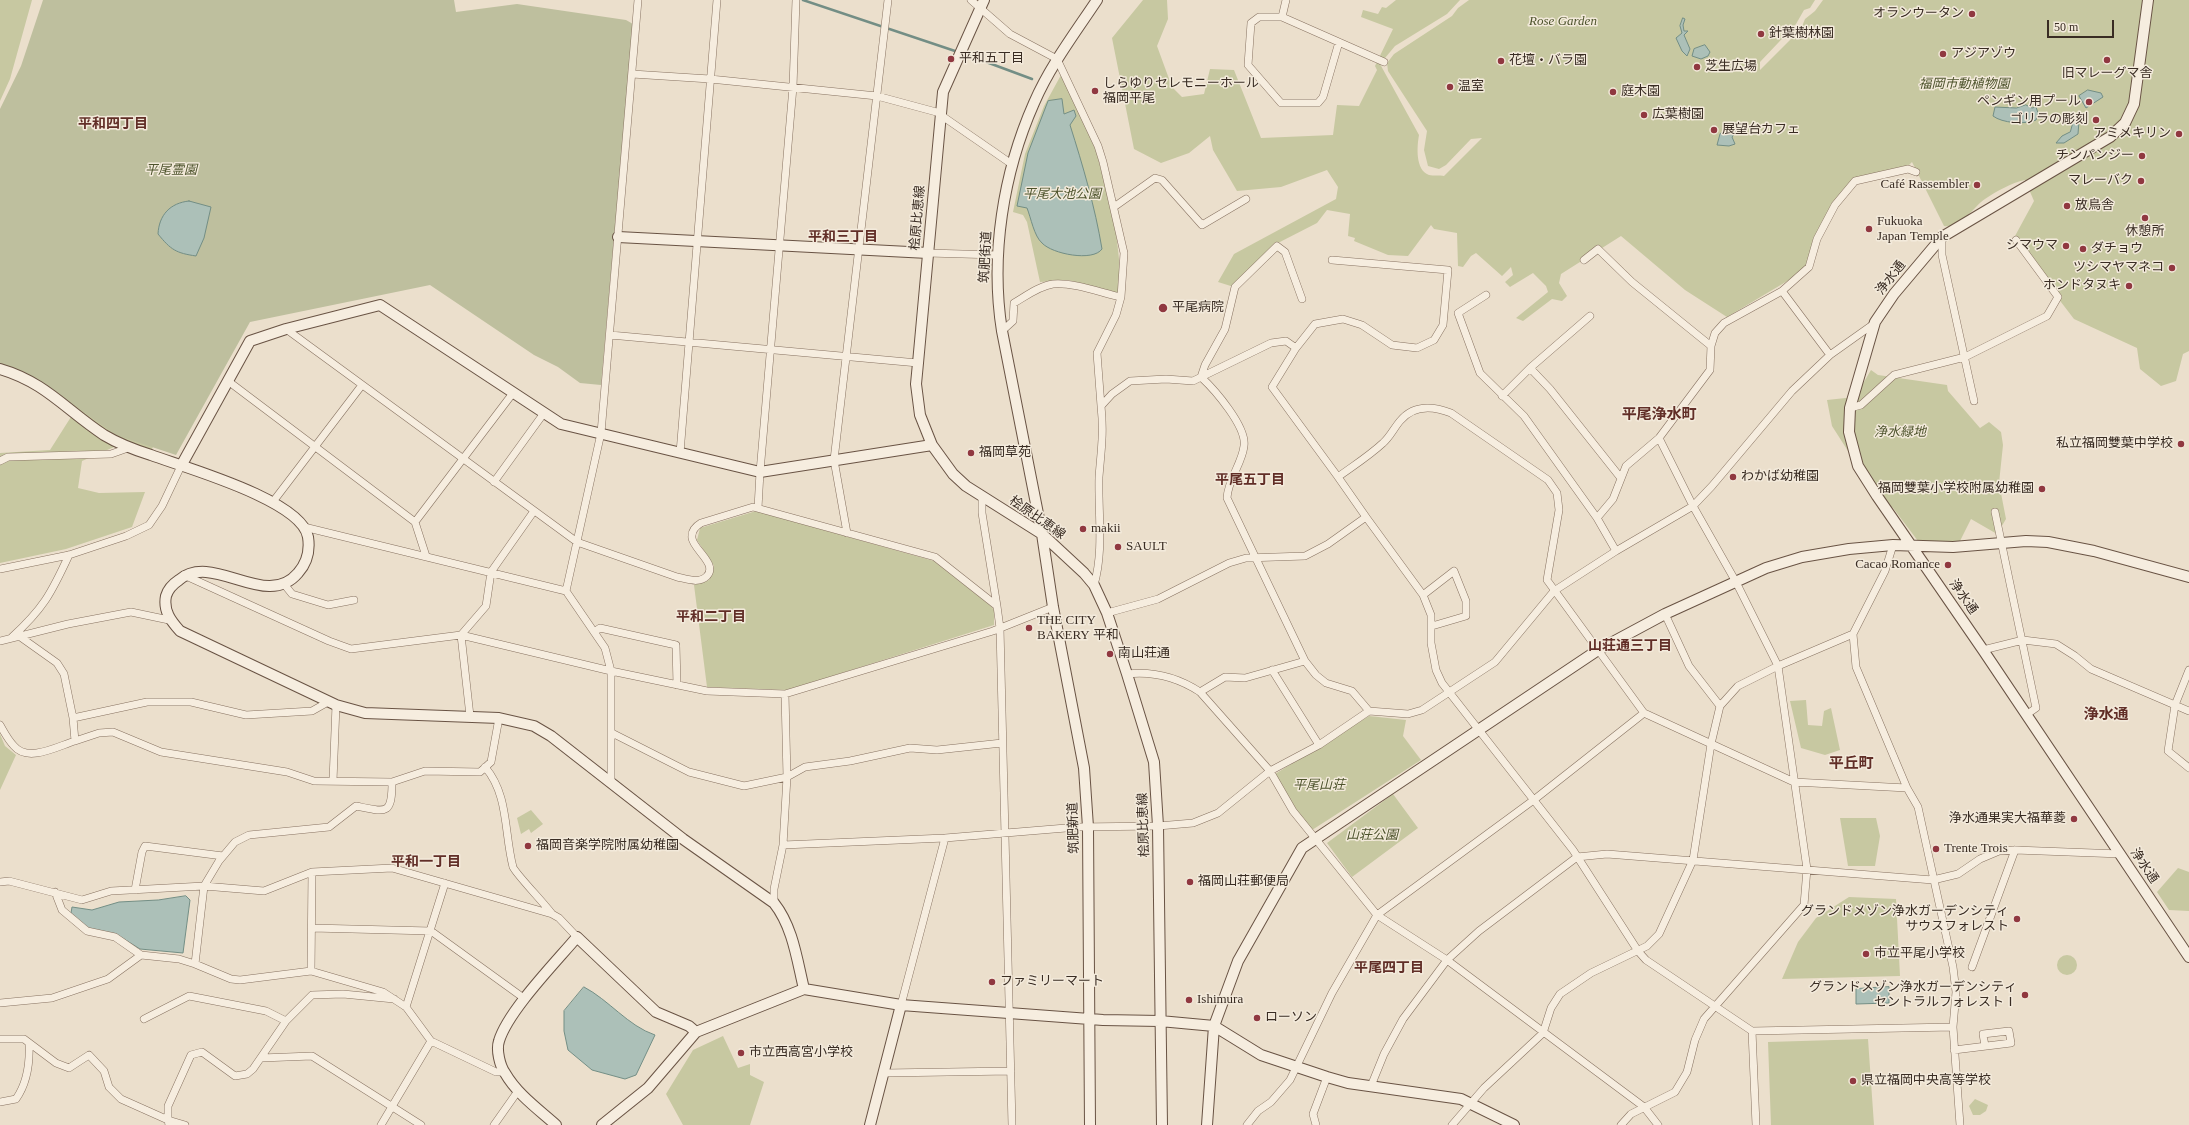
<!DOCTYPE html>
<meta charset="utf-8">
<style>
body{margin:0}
#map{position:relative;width:2189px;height:1125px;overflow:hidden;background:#ebdfcc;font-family:"Times New Roman",serif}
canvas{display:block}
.scale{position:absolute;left:2047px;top:20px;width:67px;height:18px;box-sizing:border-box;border:2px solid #392c23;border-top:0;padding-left:5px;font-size:12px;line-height:14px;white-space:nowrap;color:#392c23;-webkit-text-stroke:3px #f3eadb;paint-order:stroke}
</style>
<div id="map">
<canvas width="2189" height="1125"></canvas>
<div class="scale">50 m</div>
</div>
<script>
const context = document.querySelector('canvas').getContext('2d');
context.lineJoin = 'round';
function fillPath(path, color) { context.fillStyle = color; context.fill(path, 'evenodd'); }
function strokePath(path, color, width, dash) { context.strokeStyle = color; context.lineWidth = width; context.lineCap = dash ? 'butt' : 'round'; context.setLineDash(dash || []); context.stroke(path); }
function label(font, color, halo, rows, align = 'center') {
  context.font = font + ' "Times New Roman","Noto Sans JP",serif'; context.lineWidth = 3; context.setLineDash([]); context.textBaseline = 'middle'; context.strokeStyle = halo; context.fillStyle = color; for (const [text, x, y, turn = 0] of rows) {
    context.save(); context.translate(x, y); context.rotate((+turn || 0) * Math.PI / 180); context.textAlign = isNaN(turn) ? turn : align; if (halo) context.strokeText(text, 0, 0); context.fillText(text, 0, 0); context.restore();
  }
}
fillPath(new Path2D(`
 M 0,0 L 32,0 L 10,79 L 0,101 Z
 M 1143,0 L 1167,0 L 1168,19 L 1157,46 L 1172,87 L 1182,97 L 1204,94 L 1210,69 L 1234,70 L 1261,138 L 1333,135 L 1337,105 L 1359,106 L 1377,70 L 1375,66 L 1393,29 L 1361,17 L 1363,10 L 1378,14 L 1382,7 L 1386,8 L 1396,0 L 1460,0 L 1447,14 L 1395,46 L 1380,64 L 1419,135 C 1417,146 1415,170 1429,175 C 1433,176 1440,175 1444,176 L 1482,138 L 1471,139 L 1446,165 L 1439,169 L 1428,166 L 1424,150 L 1427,131 L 1388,71 L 1387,63 L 1394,54 L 1452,16 L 1458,8 L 1469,0 L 1815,0 L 1810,8 L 1804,10 L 1796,24 L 1760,62 L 1760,70 L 1801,29 L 1805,19 L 1815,11 L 1823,0 L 2189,0 L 2189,351 L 2183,354 L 2176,381 L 2161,386 L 2140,369 L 2137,348 L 2074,319 L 2051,289 L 2015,236 L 2034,201 L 2025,180 C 2011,183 1997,191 1985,199 C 1973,207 1961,229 1944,226 L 1912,162 L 1908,166 L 1854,179 L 1818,230 L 1806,266 L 1789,280 L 1727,317 L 1685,290 L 1621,236 L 1561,274 L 1559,283 L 1567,296 L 1562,301 L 1552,299 L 1523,321 L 1516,318 L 1548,292 L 1546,286 L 1533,273 L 1510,287 L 1505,282 L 1513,275 L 1511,267 L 1502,276 L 1476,253 L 1471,256 L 1463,267 L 1458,266 L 1457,233 L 1434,229 L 1431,225 L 1408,256 L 1388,255 L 1354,241 L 1355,238 L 1348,236 L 1350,214 L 1327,210 L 1317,223 L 1276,244 L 1278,251 L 1257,263 L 1234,287 L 1218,282 L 1234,254 L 1336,199 L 1338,187 L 1327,170 L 1281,187 L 1237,191 L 1213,150 L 1210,136 L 1189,153 L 1161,163 L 1134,149 L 1112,38 Z
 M 1061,75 L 1096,150 L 1115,223 L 1120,268 L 1118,293 L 1068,280 L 1040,282 L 1027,222 L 1023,215 L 1013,212 L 1025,154 L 1044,106 Z
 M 0,341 L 154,445 L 151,451 L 121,444 L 82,461 L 78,488 L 99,493 L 145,492 L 132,527 L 66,549 L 0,563 L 0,453 L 50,450 L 76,409 L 35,378 L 0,367 Z
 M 1871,370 L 1878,375 L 1947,385 L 1948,391 L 1980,428 L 1989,422 L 2001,432 L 2003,445 L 1999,483 L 2006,519 L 1997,534 L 1971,519 L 1958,545 L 1918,541 L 1893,508 L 1878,498 L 1832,426 L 1827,400 L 1855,397 Z
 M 756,511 L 934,561 L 991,606 L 994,610 L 994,625 L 788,690 L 707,687 L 694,585 L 709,580 L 714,566 L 697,540 L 700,528 Z
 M 1806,700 L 1808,725 L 1822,726 L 1824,711 L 1831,708 L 1840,750 L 1825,755 L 1801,748 L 1790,701 Z
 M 1369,716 L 1406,720 L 1403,736 L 1421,760 L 1312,830 L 1296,813 L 1275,774 Z
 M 0,734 L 5,746 L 16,755 L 0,790 Z
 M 1393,794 L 1418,828 L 1352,877 L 1327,843 Z
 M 531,810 L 543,824 L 531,833 L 529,829 L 521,834 L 517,818 Z
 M 1840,818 L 1876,818 L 1880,836 L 1875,866 L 1848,866 Z
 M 2178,868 L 2189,872 L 2189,911 L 2169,910 L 2157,892 Z
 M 1849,897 L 1896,899 L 1900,976 L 1782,979 L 1798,942 L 1816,918 Z
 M2057 965a10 10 0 1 1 20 0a10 10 0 1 1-20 0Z
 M 723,1036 L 738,1068 L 750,1064 L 750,1075 L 764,1082 L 750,1125 L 683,1125 L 666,1094 L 693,1050 Z
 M 1868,1039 L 1874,1125 L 1771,1125 L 1768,1042 Z
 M 1975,1099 L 1988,1105 L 1986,1111 L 1980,1115 L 1973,1115 L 1969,1106 Z`), '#c7c8a1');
fillPath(new Path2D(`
 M 43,0 L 454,0 L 456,12 L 517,4 L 626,20 L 633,24 L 601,385 L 580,383 L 558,367 L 534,355 L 430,285 L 250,322 L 176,455 L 116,435 L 35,378 L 0,366 L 0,109 L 21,66 Z`), '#bebf9e');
const water = new Path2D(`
 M 1683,18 L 1685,19 L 1683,25 L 1684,31 L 1688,31 L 1684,35 L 1690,49 L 1687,56 L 1682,51 L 1676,38 L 1682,33 L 1680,26 Z
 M 1705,45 L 1710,52 L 1708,56 L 1701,59 L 1692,56 L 1694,49 Z
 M 2088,90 L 2101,93 L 2103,97 L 2086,108 L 2079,96 Z
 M 1062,99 L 1064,114 L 1074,110 L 1076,116 L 1070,125 C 1083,166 1095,207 1102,249 C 1093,262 1052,254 1042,243 C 1034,236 1031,218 1027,208 L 1017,206 L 1028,153 L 1048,101 Z
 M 2026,105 L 2032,108 L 2036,107 L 2038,113 L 2036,120 C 2025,125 2002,123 1993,116 L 1995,107 L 2016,108 Z
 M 2074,120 L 2079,121 L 2078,134 L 2064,143 L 2056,143 L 2062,136 L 2070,132 Z
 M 1732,127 L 1736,132 L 1732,137 L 1735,144 L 1729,146 L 1717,145 L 1720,134 Z
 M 189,201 L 211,207 L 204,238 L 196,256 C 176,253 171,250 158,234 C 159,215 170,203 189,201 Z
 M 186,896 L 190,900 L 183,953 L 140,949 L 116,934 L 87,928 L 71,913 L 72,907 L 92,910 L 119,902 L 158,900 Z
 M 584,987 C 609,1000 628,1026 655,1035 L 636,1075 L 625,1079 L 592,1070 L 568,1050 L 564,1031 L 564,1011 Z
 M 1889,987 L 1889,1003 L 1856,1004 L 1856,989 Z`);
fillPath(water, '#acc0b8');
strokePath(water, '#738e85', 1);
strokePath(new Path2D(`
 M 803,0 L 958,52
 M 962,53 L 1032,79`), '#738e85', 2.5);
const street = new Path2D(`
 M 971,0 L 1010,34 L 1057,59 L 1098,146 L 1103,162 L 1124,253 L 1121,297 L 1116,315 L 1097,353 L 1101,406 L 1112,394 L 1130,381 L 1166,379 L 1193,381 L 1271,343 L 1286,341 L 1296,348 L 1272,387 L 1338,477 C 1353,466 1369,456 1383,443 C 1390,437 1394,428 1400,421 C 1414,404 1433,406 1451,413 L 1548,480 L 1557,493 L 1559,510 L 1547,580 L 1644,713
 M 1282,17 L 1286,0
 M 1339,42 L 1323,97 L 1318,103 L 1281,103 L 1248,65 L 1251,23 L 1259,17 L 1282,17 L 1384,62
 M 632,74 L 710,79 L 877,96 L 940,113 L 945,118 L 1013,165
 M 1114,207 L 1155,178 L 1162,180 L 1202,225 L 1246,199
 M 1942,237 L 1942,255 L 1974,401
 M 928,253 L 997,255
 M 1584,260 L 1598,249 L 1632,282 L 1711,346
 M 1782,291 L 1809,267 L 1817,239 L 1835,205 L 1855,181 L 1908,169 L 1916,172
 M 1486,295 L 1458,313 L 1480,373 L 1524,416 L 1597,518
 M 1302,299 L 1285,252 L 1277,246 L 1235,287 L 1225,329 L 1205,365 L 1201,377 C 1215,390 1247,427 1244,446 C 1242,464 1228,479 1227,498 L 1305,661
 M 286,329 L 577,542 L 677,577 C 687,579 699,584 707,576 C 718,564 693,549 692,538 C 691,530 696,526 701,523 L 753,507 L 935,557 L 997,606 L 1000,628 L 1012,1125
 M 1002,331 L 1013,321 L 1014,303 C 1026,296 1039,286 1053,284 C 1073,282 1102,293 1121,297
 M 610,335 L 918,363
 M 1296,348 L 1315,324 L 1343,319 L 1362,325 L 1392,345 L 1417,348 L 1434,340 L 1443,325 L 1448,270 L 1332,260
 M 1530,368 L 1550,389 L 1620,477
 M 228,381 L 415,522 L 426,556
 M 1502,396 L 1530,368 L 1590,316
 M 1850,408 L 1861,405 L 1894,375 L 1965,357 L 2047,316 L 2058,297 L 2016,240
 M 680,453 L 717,0
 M 0,461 L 8,457 L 111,454 L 128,448
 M 494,482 L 544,413
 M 982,497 L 982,513 L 997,606
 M 272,503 L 362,385
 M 758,508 L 760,472 L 793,87 L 796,0
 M 1995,512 L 2036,708 L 2026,715
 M 1366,517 L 1423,595 L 1431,615 L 1431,643 L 1436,670 L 1442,683 L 1573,850 L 1638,951 L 1646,960 L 1752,1031 L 1953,1027
 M 415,522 L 513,393
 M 304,527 L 566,591
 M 847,533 L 834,460 L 888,0
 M 1893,545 L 1885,571 L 1853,634 L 1856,667 L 1907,788
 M 1616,551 L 1597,518 L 1613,499 L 1626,466 L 1659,438 L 1710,370 L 1711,346 L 1715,333 L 1724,323 L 1782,291 L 1830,355
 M 0,569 L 69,555 L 126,536 L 149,525 L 162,506 L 181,466
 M 184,575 L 329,641 L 351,649 L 461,635 L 611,671 L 707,691 L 785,694 L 993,631 L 1053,607
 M 284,584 L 292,594 L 328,605 L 354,600
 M 1094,585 C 1104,551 1098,513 1099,477 C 1101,451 1104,433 1101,406
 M 1423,595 L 1454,571 L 1466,601 L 1466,616 L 1432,626
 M 1107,613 L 1158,599 L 1229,563 L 1246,558 L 1305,556 L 1328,544 L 1366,517 L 1338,477
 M 1665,614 L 1689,666 L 1720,706
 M 594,632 L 600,628 L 676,645 L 677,685
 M 19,636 L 57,663 L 64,674 L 73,718
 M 11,638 C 43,609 51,594 69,555
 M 0,641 L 68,624 L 131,612 L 169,620
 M 1983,650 L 2023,640 L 2056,644 L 2075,656 L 2091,669 L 2189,711
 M 1272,670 L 1319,745
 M 2189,670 L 2175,705 L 2168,751 L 2189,768
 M 1127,674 C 1154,671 1177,677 1200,692 L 1270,771 L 1293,811 L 1377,915 L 1447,960 L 1644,1107 L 1658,1125
 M 1200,692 L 1225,677 L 1245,678 L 1305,661 L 1316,675 L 1326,683 L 1352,691 L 1369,711
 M 470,716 L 461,635 L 486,606 L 491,572 L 534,511
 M 0,725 C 4,732 8,740 14,746 C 28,763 58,746 75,741 L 73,718 L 147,702 L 191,702 L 246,715 L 312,711 L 328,702
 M 612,733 L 689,772 L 744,786 L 787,777 L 785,694
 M 75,741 L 99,733 L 113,732 L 161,752 L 287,772 L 314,781 L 392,782 L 425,771 L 480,772 L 491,762 L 499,718
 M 485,767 C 509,795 504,833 513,867 C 515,873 545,904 552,914
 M 333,781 L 336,705
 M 611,782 L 611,671 L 605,648 L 566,591 L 601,433 L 638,0
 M 783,845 L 945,838 L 1078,827 L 1158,826 L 1193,823 L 1218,813 L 1270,771 L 1319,745 L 1369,711 L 1408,714 L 1422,710 L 1495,662 L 1554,591 L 1616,551 L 1693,506 L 1712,486 L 1792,391 L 1830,355 L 1875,323
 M 312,872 L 311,971 L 383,992 L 406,1007 L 431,1041 L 496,1072 L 504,1072
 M 0,882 L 9,881 L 82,900 L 111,891 L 204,886 L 264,891 L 312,872 L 392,868 L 552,914 L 559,918 L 577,937
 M 135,890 L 142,852 L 145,846 L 223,856
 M 774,903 L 774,889 L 783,845 L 787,777 L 805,767 L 850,761 L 910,748 L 937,750 L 1002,743
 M 312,928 L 431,931 L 525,999
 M 141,955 L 179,959 L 195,964 L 204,886 L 219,861 L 235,842 L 249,835 L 329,827 L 356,806 C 386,812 392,816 392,782
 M 195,964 L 231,979 L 240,980 L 311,971
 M 1972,967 L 2015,850
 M 0,1003 L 52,998 L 108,979 L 141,955 L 115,937 L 87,931 L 62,910 L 55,892
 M 901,1005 L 945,838
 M 406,1007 L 445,883
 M 144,1019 L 189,996 L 266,1011 L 286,1021 L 312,995 L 343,994 L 394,999
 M 1752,1031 L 1756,1125
 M 0,1039 L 24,1039 L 56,1063 L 69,1068 L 89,1055 L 104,1071 L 109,1087 L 121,1099 L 168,1120 L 168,1106 L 191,1055 L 202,1052 L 235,1076 L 247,1074 L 253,1069 L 286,1021
 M 1954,1050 L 2011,1043 L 2009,1031 L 1983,1034 L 1985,1046
 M 261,1058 L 312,1056 L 421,1125
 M 885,1073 L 1011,1071
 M 1371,1086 L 1384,1054 L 1403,1019 L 1447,960 L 1479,931 L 1577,857 L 1607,854 L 1933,880 L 1958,874 L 1980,859 L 1999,851 L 2015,850 L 2121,854
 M 0,1102 L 16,1099 C 28,1082 30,1063 29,1043
 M 169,1125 L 168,1120 L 185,1125
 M 381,1125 L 431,1041
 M 494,1125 L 518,1091
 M 1247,1125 L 1258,1111 L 1271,1102 L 1290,1080 L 1332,993 L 1377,915 L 1535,799 L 1644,713 L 1794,782 L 1907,788 L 1918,807 L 1953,967 L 1956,992 L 1953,1027 L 1960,1125
 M 1316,1125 L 1313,1114 L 1327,1077
 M 1452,1125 L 1484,1088 L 1543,1033 L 1551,1008 L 1560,994 L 1591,973 L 1647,946 L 1659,934 L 1693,860 L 1711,744 L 1720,706 L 1738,686 L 1778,666 L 1853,634
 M 1621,1125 L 1631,1114 L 1675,1092 L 1687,1072 L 1695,1040 L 1704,1019 L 1804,905 L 1807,869 L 1778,666 L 1736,582 L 1693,506 L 1659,438`);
const secondary = new Path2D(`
 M 984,0 L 943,92 L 918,363 L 916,384 L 920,415 L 932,445 L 953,474 L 966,486 L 1042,534 L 1084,573 L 1094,585 L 1107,613 L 1127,674 L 1154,762 L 1158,826 L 1162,1125
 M 2148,0 L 2134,104 L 2125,123 L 2110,137 L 1942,237 L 1894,294 L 1875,322 L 1850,408 L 1849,432 L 1858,466 L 1877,496 L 1983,650 L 2189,957
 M 618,237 L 928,253
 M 0,369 C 45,382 66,410 104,435 C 119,444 135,450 151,455 C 183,467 302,500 308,537 C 310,550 307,563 298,573 C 266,611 213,551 179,580 C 173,584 168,589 166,596 C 163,611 171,621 180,631 L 336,705 L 365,713 L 499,718 L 534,726 L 551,736 L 683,839 L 774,903 C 793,927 797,960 804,989
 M 181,466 L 250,341 L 286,329 L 380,305 L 561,424 L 760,472 L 932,445
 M 556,1125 C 538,1109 517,1094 505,1073 C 500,1066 496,1050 499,1041 C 508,1011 556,962 577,937 L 656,1012 L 689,1026 L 696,1032
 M 602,1125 L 648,1088 L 696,1032 L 804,989 L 901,1005 L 1103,1020 L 1160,1021 L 1214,1026 L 1261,1055 L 1327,1077 L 1348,1083 L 1461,1099 L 1514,1125
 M 870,1125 L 901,1005
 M 1090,1125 L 1088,827 L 1084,768 L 1053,607 L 1042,534 L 1002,331 C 990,256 1003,173 1034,103 C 1050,66 1075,33 1097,0
 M 1207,1125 L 1214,1026 L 1238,961 L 1302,848 L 1598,650 L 1665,614 L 1766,568 L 1802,557 L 1849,549 L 1893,545 L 1953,547 L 2026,541 L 2048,542 L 2094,551 L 2189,577`);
strokePath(street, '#877261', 8);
strokePath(secondary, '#695344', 12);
strokePath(street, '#f6eddf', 7);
strokePath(secondary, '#f6eddf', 10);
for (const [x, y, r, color] of [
 [1972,14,4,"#903840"],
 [1761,34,4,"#903840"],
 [1943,54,4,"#903840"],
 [951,59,4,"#903840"],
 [2107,60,4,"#903840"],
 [1501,61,4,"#903840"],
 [1697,67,4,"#903840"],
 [1450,87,4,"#903840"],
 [1095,91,4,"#903840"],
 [1613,92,4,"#903840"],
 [2089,102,4,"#903840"],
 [1644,115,4,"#903840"],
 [2096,120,4,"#903840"],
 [1714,130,4,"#903840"],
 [2179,134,4,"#903840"],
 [2142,156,4,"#903840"],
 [2141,181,4,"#903840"],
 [1977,185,4,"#903840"],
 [2067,206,4,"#903840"],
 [2145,218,4,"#903840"],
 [1869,229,4,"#903840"],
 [2066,246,4,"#903840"],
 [2083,249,4,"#903840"],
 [2172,268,4,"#903840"],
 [2129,286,4,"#903840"],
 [1163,308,5,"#903840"],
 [2181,444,4,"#903840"],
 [971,453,4,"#903840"],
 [1733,477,4,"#903840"],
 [2042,489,4,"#903840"],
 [1083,529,4,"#903840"],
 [1118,547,4,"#903840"],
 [1948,565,4,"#903840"],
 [1029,628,4,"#903840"],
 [1110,654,4,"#903840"],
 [2074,819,4,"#903840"],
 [528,846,4,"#903840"],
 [1936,849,4,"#903840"],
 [1190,882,4,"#903840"],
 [2017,919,4,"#903840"],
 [1866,954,4,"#903840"],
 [992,982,4,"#903840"],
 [2025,995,4,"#903840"],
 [1189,1000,4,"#903840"],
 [1257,1018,4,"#903840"],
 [741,1053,4,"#903840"],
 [1853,1081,4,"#903840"]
]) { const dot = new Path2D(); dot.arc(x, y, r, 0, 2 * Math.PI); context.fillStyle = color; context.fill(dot); strokePath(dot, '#f3eadb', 1.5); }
label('13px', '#392c23', '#f3eadb', [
 ["オランウータン",1964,14,"right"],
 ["針葉樹林園",1769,34],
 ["アジアゾウ",1951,54],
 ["平和五丁目",959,59],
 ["花壇・バラ園",1509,61],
 ["芝生広場",1705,67],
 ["旧マレーグマ舎",2107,74,"center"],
 ["しらゆりセレモニーホール",1103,84],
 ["福岡平尾",1103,99],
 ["温室",1458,87],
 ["庭木園",1621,92],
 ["ペンギン用プール",2081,102,"right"],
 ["広葉樹園",1652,115],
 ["ゴリラの彫刻",2088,120,"right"],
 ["展望台カフェ",1722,130],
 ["アミメキリン",2171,134,"right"],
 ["チンパンジー",2134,156,"right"],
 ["マレーバク",2133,181,"right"],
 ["Café Rassembler",1969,185,"right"],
 ["放鳥舎",2075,206],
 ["Fukuoka",1877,222],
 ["Japan Temple",1877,237],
 ["休憩所",2145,232,"center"],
 ["シマウマ",2058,246,"right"],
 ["ダチョウ",2091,249],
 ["ツシマヤマネコ",2164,268,"right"],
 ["ホンドタヌキ",2121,286,"right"],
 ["平尾病院",1172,308],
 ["私立福岡雙葉中学校",2173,444,"right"],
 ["福岡草苑",979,453],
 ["わかば幼稚園",1741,477],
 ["福岡雙葉小学校附属幼稚園",2034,489,"right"],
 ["makii",1091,529],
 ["SAULT",1126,547],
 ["Cacao Romance",1940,565,"right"],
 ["THE CITY",1037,621],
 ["BAKERY 平和",1037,636],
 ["南山荘通",1118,654],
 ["浄水通果実大福華菱",2066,819,"right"],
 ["福岡音楽学院附属幼稚園",536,846],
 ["Trente Trois",1944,849],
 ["福岡山荘郵便局",1198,882],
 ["グランドメゾン浄水ガーデンシティ",2009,912,"right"],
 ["サウスフォレスト",2009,927,"right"],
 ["市立平尾小学校",1874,954],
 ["ファミリーマート",1000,982],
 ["グランドメゾン浄水ガーデンシティ",2017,988,"right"],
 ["セントラルフォレストⅠ",2017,1003,"right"],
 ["Ishimura",1197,1000],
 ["ローソン",1265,1018],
 ["市立西高宮小学校",749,1053],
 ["県立福岡中央高等学校",1861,1081]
], 'left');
label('italic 13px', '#4d532c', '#f3eadb', [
 ["Rose Garden",1563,22],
 ["福岡市動植物園",1964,85],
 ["平尾霊園",171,171],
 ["平尾大池公園",1062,195],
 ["浄水緑地",1900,433],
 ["平尾山荘",1319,786],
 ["山荘公園",1372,836]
]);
label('13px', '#392c23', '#f3eadb', [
 ["桧原比恵線",918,218,-85],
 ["筑肥街道",986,257,-87],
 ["浄水通",1891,278,-52],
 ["桧原比恵線",1037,518,35],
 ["浄水通",1963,597,55],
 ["桧原比恵線",1144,825,-92],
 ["筑肥新道",1074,828,-92],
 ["浄水通",2144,866,56]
]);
label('bold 14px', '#612e27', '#f3eadb', [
 ["平和四丁目",113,124],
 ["平和三丁目",843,237],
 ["平尾五丁目",1250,480],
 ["平和二丁目",711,617],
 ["山荘通三丁目",1630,646],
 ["平和一丁目",426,862],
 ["平尾四丁目",1389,968]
]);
label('bold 15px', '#612e27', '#f3eadb', [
 ["平尾浄水町",1659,415],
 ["浄水通",2106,715],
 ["平丘町",1851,764]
]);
</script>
